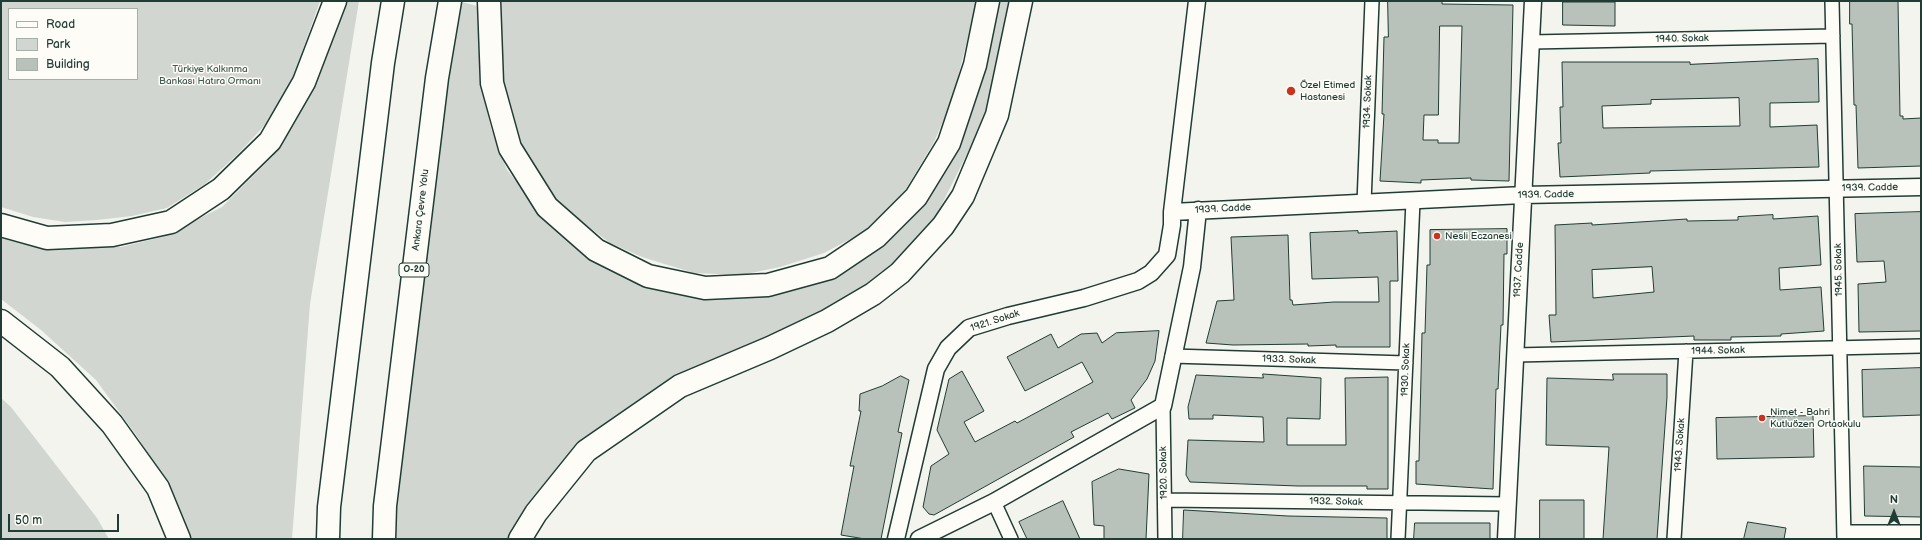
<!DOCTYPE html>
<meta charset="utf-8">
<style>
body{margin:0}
#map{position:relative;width:1922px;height:540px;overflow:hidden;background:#f4f4ef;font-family:"Balsamiq Sans",sans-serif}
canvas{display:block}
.frame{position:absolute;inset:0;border:2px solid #1f3d34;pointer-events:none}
.legend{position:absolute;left:8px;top:8px;width:130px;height:72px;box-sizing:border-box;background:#fdfcf7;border:1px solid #a4b0a9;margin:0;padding:5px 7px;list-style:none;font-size:12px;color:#1f3d34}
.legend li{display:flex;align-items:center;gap:8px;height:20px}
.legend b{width:20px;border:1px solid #a4b0a9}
.north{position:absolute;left:1874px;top:492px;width:40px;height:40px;-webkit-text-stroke:3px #fdfcf7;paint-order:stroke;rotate:0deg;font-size:11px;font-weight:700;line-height:16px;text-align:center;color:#1f3d34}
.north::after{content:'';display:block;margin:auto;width:14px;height:18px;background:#1f3d34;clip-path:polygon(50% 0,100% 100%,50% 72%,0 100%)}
.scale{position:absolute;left:8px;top:514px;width:111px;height:18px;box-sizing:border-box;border:2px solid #1f3d34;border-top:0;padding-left:5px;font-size:12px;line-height:14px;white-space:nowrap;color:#1f3d34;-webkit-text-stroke:3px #fdfcf7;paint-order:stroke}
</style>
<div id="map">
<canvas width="1922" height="540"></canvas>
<div class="frame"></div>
<ul class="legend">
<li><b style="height:5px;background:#fdfcf7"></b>Road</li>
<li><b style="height:11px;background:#d1d6d1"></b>Park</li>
<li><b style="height:11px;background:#b9c1bb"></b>Building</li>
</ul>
<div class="north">N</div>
<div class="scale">50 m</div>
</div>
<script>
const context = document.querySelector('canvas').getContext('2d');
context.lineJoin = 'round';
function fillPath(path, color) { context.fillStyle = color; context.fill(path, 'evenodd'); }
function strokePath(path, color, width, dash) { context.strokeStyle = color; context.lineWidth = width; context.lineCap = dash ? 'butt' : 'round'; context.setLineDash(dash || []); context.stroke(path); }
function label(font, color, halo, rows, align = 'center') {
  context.font = font + ' "Balsamiq Sans",sans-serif'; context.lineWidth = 3; context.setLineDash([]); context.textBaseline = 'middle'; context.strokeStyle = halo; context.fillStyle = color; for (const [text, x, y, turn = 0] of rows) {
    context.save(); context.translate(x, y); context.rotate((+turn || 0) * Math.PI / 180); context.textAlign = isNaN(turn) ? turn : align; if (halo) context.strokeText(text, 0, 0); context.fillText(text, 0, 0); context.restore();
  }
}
fillPath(new Path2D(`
 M 1,1 L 320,1 L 289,89 L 265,125 L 238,154 L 205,184 L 167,208 L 132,216 L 97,220 L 65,222 L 33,217 L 1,207 ZM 9,9 L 137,9 L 137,79 L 9,79 Z
 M 343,1 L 359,1 L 310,304 L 292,539 L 189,539 L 171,495 L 139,439 L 96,380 L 41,330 L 1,299 L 1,232 L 62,246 L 121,247 L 162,237 L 222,207 L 273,156 L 309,97 Z
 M 495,1 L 977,1 L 952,101 L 934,142 L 906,189 L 884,214 L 860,234 L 824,253 L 780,267 L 741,275 L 694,273 L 642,257 L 610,243 L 557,203 L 510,136 L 492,27 Z
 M 992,1 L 1013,1 L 986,116 L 935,218 L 892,270 L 818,316 L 654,393 L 513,539 L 393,539 L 442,114 L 462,2 L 477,6 L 480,82 L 491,128 L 507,170 L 540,210 L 593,254 L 769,294 L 918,200 Z
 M 1,398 L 11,407 L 97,518 L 109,539 L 1,539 Z`), '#d1d6d1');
const building = new Path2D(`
 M 1388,1 L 1442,1 L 1442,4 L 1513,5 L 1509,181 L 1471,180 L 1471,178 L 1421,180 L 1421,183 L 1380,181 L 1384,114 L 1382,114 L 1384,37 L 1388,37 ZM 1440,26 L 1462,26 L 1459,143 L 1438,143 L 1438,140 L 1423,140 L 1424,115 L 1438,115 Z
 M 1850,1 L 1898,1 L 1900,116 L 1903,116 L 1903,119 L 1921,118 L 1921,166 L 1858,168 L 1856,105 L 1854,105 L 1852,24 L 1850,24 Z
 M 1563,2 L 1615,2 L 1615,26 L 1563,25 Z
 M 1818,59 L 1819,102 L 1770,103 L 1770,127 L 1817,125 L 1819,167 L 1650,171 L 1650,173 L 1560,177 L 1558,143 L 1561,143 L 1560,107 L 1563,107 L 1562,62 L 1690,62 L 1690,64 ZM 1739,98 L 1740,126 L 1603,128 L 1602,106 L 1651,104 L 1651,100 Z
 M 1921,212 L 1921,331 L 1859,332 L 1858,284 L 1886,282 L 1884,261 L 1857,262 L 1855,214 Z
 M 1773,215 L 1773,219 L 1818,216 L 1821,265 L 1779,268 L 1780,290 L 1821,287 L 1824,331 L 1781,334 L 1781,336 L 1731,337 L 1731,340 L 1694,340 L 1694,336 L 1551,342 L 1549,315 L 1556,315 L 1555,225 L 1592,223 L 1592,225 L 1687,219 L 1687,221 L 1738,220 L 1738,217 ZM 1652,267 L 1654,292 L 1593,298 L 1592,270 Z
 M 1507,229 L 1507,254 L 1504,254 L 1503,325 L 1501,325 L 1498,389 L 1496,389 L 1493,489 L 1416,484 L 1416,461 L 1419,461 L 1422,333 L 1425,333 L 1427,265 L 1430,265 L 1430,230 Z
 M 1358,231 L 1358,233 L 1397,231 L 1398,281 L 1390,281 L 1390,347 L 1336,347 L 1336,345 L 1308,346 L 1308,344 L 1233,345 L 1206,343 L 1217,301 L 1234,300 L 1231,237 L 1288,235 L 1290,300 L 1292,300 L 1293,305 L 1334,302 L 1379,302 L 1378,277 L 1312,279 L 1310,233 Z
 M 1159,331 L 1155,361 L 1147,379 L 1131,400 L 1135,408 L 1112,419 L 1108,413 L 1071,432 L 1074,437 L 934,515 L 929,514 L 923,507 L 931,466 L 949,454 L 937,430 L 949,379 L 962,371 L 984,411 L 964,422 L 975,442 L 1015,421 L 1017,423 L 1093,382 L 1082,362 L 1025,391 L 1007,357 L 1051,334 L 1058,348 L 1081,334 L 1097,333 L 1102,343 L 1116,333 Z
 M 1921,368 L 1921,415 L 1863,417 L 1862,370 Z
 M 1263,374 L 1321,378 L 1320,419 L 1287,418 L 1287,445 L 1346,445 L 1345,378 L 1388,377 L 1388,489 L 1367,489 L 1367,486 L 1298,486 L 1190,482 L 1186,475 L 1188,440 L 1264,442 L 1263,417 L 1213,415 L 1213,419 L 1189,419 L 1188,407 L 1196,375 L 1263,378 Z
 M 1613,374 L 1667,374 L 1667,397 L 1657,539 L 1603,539 L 1609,447 L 1546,445 L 1547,378 L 1613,380 Z
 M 901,376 L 909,380 L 898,432 L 902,433 L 881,539 L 865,539 L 841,535 L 854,466 L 850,466 L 861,411 L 859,411 L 860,394 L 882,386 Z
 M 1813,416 L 1814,457 L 1717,459 L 1716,418 Z
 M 1864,466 L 1921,467 L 1921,517 L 1865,516 Z
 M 1119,469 L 1149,474 L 1146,539 L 1104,539 L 1104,526 L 1094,525 L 1092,482 Z
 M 1540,500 L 1584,500 L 1584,539 L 1540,539 Z
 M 1063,501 L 1080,539 L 1027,539 L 1019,522 Z
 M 1184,510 L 1288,516 L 1387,518 L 1387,539 L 1183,539 Z
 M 1748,522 L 1786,528 L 1784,539 L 1744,539 Z
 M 1415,523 L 1490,523 L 1490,539 L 1414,539 Z`);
fillPath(building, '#b9c1bb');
strokePath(building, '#1f3d34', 1);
const minor = new Path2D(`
 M 1832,1 L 1844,539
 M 1531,42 L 1833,36
 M 1364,203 L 1372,1
 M 1515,355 L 1921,346
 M 1172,356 L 1406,363
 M 1163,406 L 1165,539
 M 1165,500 L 1508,504
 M 994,502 L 1011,539
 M 1844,532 L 1921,532
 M 1398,539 L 1413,201
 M 1674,539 L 1686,351`);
const tertiary = new Path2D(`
 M 1172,212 L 1523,195 L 1921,187
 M 896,539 L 936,369 L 948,348 L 969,328 L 1008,316 L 1084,298 L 1138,281 L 1151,273 L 1167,255 L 1172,225 L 1172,212 L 1197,1
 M 919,539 L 994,502 L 1163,406 L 1192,267 L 1198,210
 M 1506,539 L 1533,1`);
const motorway = new Path2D(`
 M 489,1 L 492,83 L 510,148 L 547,207 L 596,250 L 648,276 L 705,288 L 768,285 L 830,268 L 876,237 L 916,197 L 949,143 L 975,65 L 988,1
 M 1,225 L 47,238 L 112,235 L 171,222 L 221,189 L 270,141 L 304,82 L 335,1
 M 1,321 L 60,367 L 112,424 L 158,488 L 179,539
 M 328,539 L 329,507 L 383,63 L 393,1
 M 384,539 L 385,506 L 437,78 L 450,1
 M 520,539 L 536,513 L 586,451 L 680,386 L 770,348 L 827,321 L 873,294 L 900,273 L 943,226 L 963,196 L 997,115 L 1021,1`);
strokePath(minor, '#1f3d34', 16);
strokePath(tertiary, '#1f3d34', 19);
strokePath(motorway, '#1f3d34', 25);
strokePath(minor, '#fdfcf7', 13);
strokePath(tertiary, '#fdfcf7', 16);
strokePath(motorway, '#fdfcf7', 22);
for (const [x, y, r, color] of [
 [1291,91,5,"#c8321e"],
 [1437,236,4,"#c8321e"],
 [1762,418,4,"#c8321e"]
]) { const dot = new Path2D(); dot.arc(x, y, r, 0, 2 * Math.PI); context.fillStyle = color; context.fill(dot); strokePath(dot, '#fdfcf7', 1.5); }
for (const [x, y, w] of [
 [414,270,30]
]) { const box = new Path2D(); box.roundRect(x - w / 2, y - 7, w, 14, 3); context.fillStyle = '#fdfcf7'; context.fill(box); strokePath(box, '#1f3d34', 1); }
label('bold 9px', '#1f3d34', null, [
 ["O-20",414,270]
]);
label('10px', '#1f3d34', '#fdfcf7', [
 ["1940. Sokak",1682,39,-1],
 ["1934. Sokak",1368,102,-88],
 ["1939. Cadde",1870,188,-1],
 ["1939. Cadde",1546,195,-1],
 ["1939. Cadde",1223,209,-3],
 ["Ankara Çevre Yolu",421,210,-83],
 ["1937. Cadde",1519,270,-87],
 ["1945. Sokak",1839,270,-91],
 ["1921. Sokak",995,321,-18],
 ["1944. Sokak",1718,351,-1],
 ["1933. Sokak",1289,360,2],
 ["1930. Sokak",1406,370,-88],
 ["1943. Sokak",1680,445,-86],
 ["1920. Sokak",1164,473,-91],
 ["1932. Sokak",1336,502,1]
]);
label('10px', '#435c53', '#fdfcf7', [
 ["Türkiye Kalkınma",210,69],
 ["Bankası Hatıra Ormanı",210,81]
]);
label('10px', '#1f3d34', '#fdfcf7', [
 ["Özel Etimed",1300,85],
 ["Hastanesi",1300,97],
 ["Nesli Eczanesi",1445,236],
 ["Nimet - Bahri",1770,412],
 ["Kutluözen Ortaokulu",1770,424]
], 'left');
</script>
